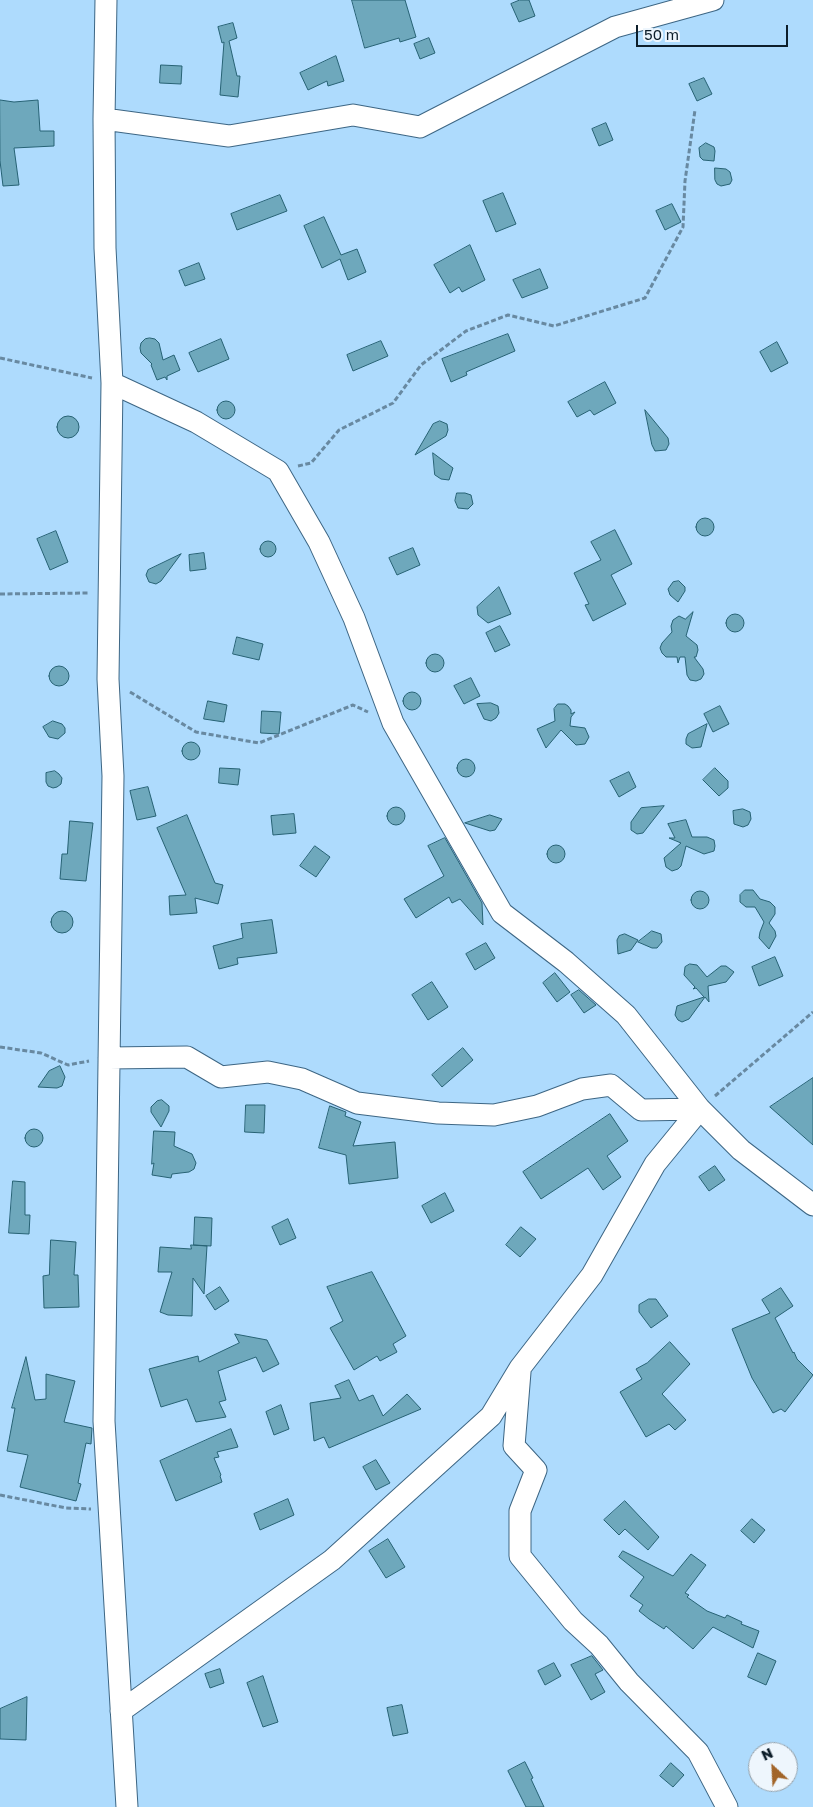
<!DOCTYPE html>
<style>
body{margin:0}
#map{position:relative;width:813px;height:1807px;overflow:hidden;background:#aedbfd;font-family:"Golos Text",sans-serif}
canvas{display:block}
.north{position:absolute;left:748px;top:1742px;width:50px;height:50px;box-sizing:border-box;background:#eef6fd;border:1px solid #94a0a9;border-radius:50%;rotate:335deg;font-size:14px;font-weight:700;line-height:20px;text-align:center;color:#0d1e2a}
.north::after{content:'';display:block;margin:auto;width:18px;height:22px;background:#a2652a;clip-path:polygon(50% 0,100% 100%,50% 72%,0 100%)}
.scale{position:absolute;left:636px;top:25px;width:152px;height:22px;box-sizing:border-box;border:2px solid #0d1e2a;border-top:0;padding-left:6px;font-size:15px;line-height:18px;white-space:nowrap;color:#0d1e2a;-webkit-text-stroke:4px #eef6fd;paint-order:stroke}
</style>
<div id="map">
<canvas width="813" height="1807"></canvas>
<div class="north">N</div>
<div class="scale">50 m</div>
</div>
<script>
const context = document.querySelector('canvas').getContext('2d');
context.lineJoin = 'round';
function fillPath(path, color) { context.fillStyle = color; context.fill(path, 'evenodd'); }
function strokePath(path, color, width, dash) { context.strokeStyle = color; context.lineWidth = width; context.lineCap = dash ? 'butt' : 'round'; context.setLineDash(dash || []); context.stroke(path); }
const building = new Path2D(`
 M 352,0 L 405,0 L 416,37 L 400,42 L 399,38 L 365,48 Z
 M 520,0 L 529,0 L 535,16 L 519,22 L 511,4 Z
 M 233,23 L 237,38 L 229,41 L 237,76 L 240,76 L 238,97 L 220,95 L 224,42 L 222,43 L 218,27 Z
 M 429,38 L 435,53 L 420,59 L 414,44 Z
 M 336,56 L 344,81 L 328,86 L 327,81 L 308,90 L 300,73 Z
 M 161,65 L 182,66 L 181,84 L 160,83 Z
 M 704,78 L 712,94 L 697,101 L 689,84 Z
 M 0,100 L 14,102 L 38,100 L 40,131 L 54,131 L 54,146 L 14,148 L 19,185 L 3,186 L 0,161 Z
 M 606,123 L 613,140 L 599,146 L 592,129 Z
 M 706,143 L 714,147 L 715,151 L 714,161 L 703,160 L 700,157 L 699,148 Z
 M 715,168 L 726,169 L 730,172 L 732,180 L 730,184 L 721,186 L 717,184 L 715,180 Z
 M 503,193 L 516,224 L 496,232 L 483,201 Z
 M 280,195 L 287,211 L 237,230 L 231,214 Z
 M 672,204 L 681,222 L 665,230 L 656,211 Z
 M 324,217 L 341,255 L 357,249 L 366,272 L 348,280 L 340,259 L 322,268 L 304,226 Z
 M 470,245 L 485,280 L 462,292 L 459,287 L 450,293 L 434,265 Z
 M 199,263 L 205,279 L 185,286 L 179,271 Z
 M 540,269 L 548,288 L 522,298 L 513,280 Z
 M 508,334 L 515,351 L 466,372 L 467,375 L 451,382 L 442,359 Z
 M 150,338 L 155,339 L 159,343 L 163,360 L 174,355 L 180,370 L 167,376 L 167,380 L 165,377 L 157,380 L 151,365 L 152,364 L 141,353 L 140,348 L 141,343 L 145,339 Z
 M 221,339 L 229,359 L 198,372 L 189,353 Z
 M 381,341 L 388,356 L 353,371 L 347,355 Z
 M 777,342 L 788,363 L 771,372 L 760,352 Z
 M 605,382 L 616,403 L 594,415 L 590,410 L 577,417 L 568,402 Z
 M217 410a9 9 0 1 1 18 0a9 9 0 1 1-18 0Z
 M 645,410 L 668,438 L 669,444 L 666,450 L 655,451 L 652,445 Z
 M57 427a11 11 0 1 1 22 0a11 11 0 1 1-22 0Z
 M 440,421 L 447,424 L 448,430 L 446,436 L 415,455 L 433,424 Z
 M 433,453 L 453,468 L 449,480 L 441,479 L 435,475 Z
 M 457,493 L 465,493 L 471,495 L 473,504 L 468,509 L 458,508 L 455,501 Z
 M696 527a9 9 0 1 1 18 0a9 9 0 1 1-18 0Z
 M 615,530 L 632,564 L 611,575 L 626,604 L 593,621 L 585,605 L 589,604 L 574,573 L 601,560 L 591,542 Z
 M 56,531 L 68,562 L 50,570 L 37,539 Z
 M260 549a8 8 0 1 1 16 0a8 8 0 1 1-16 0Z
 M 413,548 L 420,565 L 397,575 L 389,558 Z
 M 204,553 L 206,569 L 190,571 L 189,555 Z
 M 181,554 L 161,581 L 156,584 L 149,582 L 146,575 L 148,570 Z
 M 679,581 L 685,587 L 685,591 L 678,602 L 670,595 L 668,589 L 673,582 Z
 M 499,587 L 511,614 L 488,623 L 478,615 L 477,607 Z
 M 693,612 L 686,636 L 697,645 L 698,650 L 696,657 L 694,657 L 703,669 L 704,674 L 701,679 L 696,681 L 690,680 L 687,675 L 685,657 L 680,657 L 678,663 L 677,657 L 666,657 L 662,653 L 660,648 L 662,643 L 672,632 L 671,626 L 673,620 L 679,616 L 685,619 Z
 M726 623a9 9 0 1 1 18 0a9 9 0 1 1-18 0Z
 M 500,626 L 510,645 L 495,652 L 486,633 Z
 M 237,637 L 263,644 L 259,660 L 233,654 Z
 M426 663a9 9 0 1 1 18 0a9 9 0 1 1-18 0Z
 M49 676a10 10 0 1 1 20 0a10 10 0 1 1-20 0Z
 M 471,678 L 480,696 L 464,704 L 454,686 Z
 M403 701a9 9 0 1 1 18 0a9 9 0 1 1-18 0Z
 M 208,701 L 227,705 L 224,722 L 204,719 Z
 M 491,703 L 498,706 L 499,713 L 496,718 L 491,721 L 484,719 L 477,704 Z
 M 558,704 L 565,704 L 568,706 L 571,710 L 571,714 L 575,712 L 571,717 L 570,726 L 585,728 L 589,737 L 585,744 L 576,745 L 561,730 L 546,748 L 537,729 L 555,721 L 554,709 Z
 M 720,706 L 729,724 L 713,732 L 704,714 Z
 M 262,711 L 281,712 L 279,734 L 261,733 Z
 M 53,721 L 62,724 L 65,728 L 65,733 L 58,739 L 49,737 L 43,727 Z
 M 707,724 L 701,747 L 692,748 L 686,744 L 686,739 L 688,734 Z
 M182 751a9 9 0 1 1 18 0a9 9 0 1 1-18 0Z
 M457 768a9 9 0 1 1 18 0a9 9 0 1 1-18 0Z
 M 220,768 L 240,769 L 238,785 L 219,783 Z
 M 715,768 L 728,781 L 728,788 L 719,796 L 703,780 Z
 M 55,771 L 59,774 L 62,778 L 61,784 L 57,787 L 53,788 L 48,786 L 46,782 L 46,773 Z
 M 629,772 L 636,787 L 619,797 L 610,781 Z
 M 148,787 L 156,816 L 137,820 L 130,791 Z
 M 664,806 L 643,833 L 637,834 L 631,830 L 631,822 L 641,808 Z
 M387 816a9 9 0 1 1 18 0a9 9 0 1 1-18 0Z
 M 743,809 L 750,812 L 751,819 L 748,825 L 743,827 L 734,824 L 733,811 Z
 M 294,814 L 296,833 L 273,835 L 271,816 Z
 M 187,815 L 215,883 L 223,885 L 218,904 L 195,898 L 197,913 L 170,915 L 169,896 L 186,895 L 157,828 Z
 M 490,815 L 502,819 L 495,830 L 490,831 L 465,823 Z
 M 686,820 L 692,837 L 707,837 L 714,840 L 715,846 L 714,851 L 704,854 L 686,846 L 681,866 L 678,869 L 672,871 L 666,867 L 664,858 L 681,843 L 669,838 L 675,838 L 668,824 Z
 M 70,821 L 93,823 L 86,881 L 60,879 L 62,854 L 67,854 Z
 M 445,838 L 482,903 L 483,925 L 460,899 L 452,903 L 449,897 L 416,918 L 404,899 L 444,876 L 428,846 Z
 M547 854a9 9 0 1 1 18 0a9 9 0 1 1-18 0Z
 M 315,846 L 330,857 L 316,877 L 300,866 Z
 M 745,890 L 753,890 L 760,899 L 770,902 L 775,907 L 775,914 L 769,923 L 775,931 L 776,936 L 769,949 L 759,938 L 760,932 L 764,922 L 755,907 L 746,907 L 740,902 L 740,895 Z
 M691 900a9 9 0 1 1 18 0a9 9 0 1 1-18 0Z
 M51 922a11 11 0 1 1 22 0a11 11 0 1 1-22 0Z
 M 272,920 L 277,953 L 237,958 L 238,964 L 219,969 L 213,946 L 243,938 L 241,924 Z
 M 652,931 L 661,934 L 662,942 L 657,948 L 652,948 L 638,942 Z
 M 625,934 L 638,940 L 631,950 L 618,954 L 617,940 L 619,936 Z
 M 486,943 L 495,958 L 475,970 L 466,954 Z
 M 775,957 L 783,976 L 759,986 L 752,967 Z
 M 690,964 L 697,965 L 707,977 L 721,966 L 726,966 L 734,972 L 726,982 L 708,986 L 709,1002 L 705,997 L 689,1019 L 682,1022 L 678,1020 L 675,1015 L 677,1006 L 704,997 L 696,988 L 693,989 L 695,987 L 684,975 L 685,967 Z
 M 555,973 L 570,992 L 557,1002 L 543,983 Z
 M 432,982 L 448,1007 L 428,1020 L 412,995 Z
 M 579,990 L 596,1005 L 584,1013 L 571,995 Z
 M 463,1048 L 473,1060 L 442,1087 L 432,1075 Z
 M 60,1066 L 65,1077 L 62,1086 L 57,1088 L 38,1087 L 49,1071 Z
 M 813,1078 L 813,1145 L 770,1107 Z
 M 162,1100 L 169,1106 L 169,1111 L 161,1127 L 151,1112 L 151,1107 L 157,1101 Z
 M 246,1105 L 265,1105 L 264,1133 L 245,1132 Z
 M 330,1106 L 346,1112 L 345,1116 L 361,1122 L 353,1146 L 395,1142 L 398,1178 L 349,1184 L 346,1155 L 319,1148 Z
 M 610,1114 L 628,1141 L 607,1156 L 621,1177 L 603,1190 L 588,1168 L 541,1199 L 523,1172 Z
 M25 1138a9 9 0 1 1 18 0a9 9 0 1 1-18 0Z
 M 154,1131 L 175,1132 L 174,1146 L 192,1154 L 196,1163 L 194,1169 L 189,1172 L 172,1174 L 171,1178 L 152,1175 L 154,1163 L 152,1164 Z
 M 715,1166 L 725,1180 L 709,1191 L 699,1177 Z
 M 13,1181 L 25,1182 L 25,1215 L 30,1215 L 29,1234 L 9,1233 Z
 M 445,1193 L 454,1211 L 431,1223 L 422,1206 Z
 M 195,1217 L 212,1218 L 211,1246 L 194,1245 Z
 M 288,1219 L 296,1238 L 280,1245 L 272,1227 Z
 M 521,1227 L 536,1239 L 520,1257 L 506,1245 Z
 M 51,1240 L 76,1242 L 74,1275 L 78,1275 L 79,1307 L 44,1308 L 43,1276 L 49,1275 Z
 M 191,1245 L 207,1246 L 204,1294 L 193,1278 L 192,1316 L 168,1315 L 160,1312 L 172,1272 L 158,1272 L 160,1247 L 191,1249 Z
 M 372,1272 L 406,1336 L 393,1344 L 397,1352 L 380,1361 L 377,1356 L 354,1370 L 330,1328 L 343,1321 L 327,1287 Z
 M 220,1287 L 229,1301 L 215,1310 L 206,1296 Z
 M 781,1288 L 793,1306 L 775,1318 L 793,1353 L 794,1352 L 797,1359 L 813,1375 L 785,1412 L 781,1409 L 773,1413 L 752,1378 L 732,1329 L 770,1313 L 762,1300 Z
 M 649,1299 L 656,1299 L 668,1316 L 651,1328 L 639,1312 L 639,1305 Z
 M 235,1334 L 267,1340 L 279,1364 L 263,1372 L 256,1357 L 218,1371 L 226,1400 L 219,1402 L 226,1417 L 196,1422 L 187,1399 L 161,1407 L 149,1369 L 198,1356 L 199,1362 L 239,1343 Z
 M 670,1342 L 690,1364 L 662,1394 L 686,1420 L 675,1430 L 669,1424 L 646,1437 L 620,1392 L 642,1379 L 636,1369 L 647,1363 Z
 M 26,1357 L 35,1400 L 46,1399 L 46,1374 L 75,1381 L 64,1422 L 92,1428 L 91,1444 L 86,1443 L 78,1483 L 81,1484 L 76,1501 L 20,1487 L 28,1455 L 7,1451 L 15,1408 L 12,1408 Z
 M 349,1380 L 359,1401 L 373,1395 L 383,1416 L 407,1394 L 421,1409 L 329,1448 L 324,1437 L 314,1441 L 310,1403 L 341,1398 L 335,1386 Z
 M 281,1405 L 289,1429 L 274,1435 L 266,1412 Z
 M 231,1429 L 238,1447 L 217,1452 L 219,1457 L 214,1458 L 221,1475 L 220,1476 L 222,1482 L 176,1501 L 160,1461 Z
 M 376,1460 L 390,1483 L 376,1490 L 363,1467 Z
 M 288,1499 L 294,1515 L 260,1530 L 254,1514 Z
 M 625,1501 L 659,1537 L 648,1550 L 625,1529 L 619,1535 L 604,1520 Z
 M 752,1519 L 765,1530 L 754,1543 L 741,1531 Z
 M 388,1539 L 405,1567 L 386,1578 L 369,1551 Z
 M 623,1551 L 673,1576 L 691,1554 L 706,1565 L 685,1593 L 689,1595 L 687,1597 L 707,1611 L 725,1618 L 727,1615 L 742,1622 L 741,1624 L 759,1631 L 753,1648 L 713,1627 L 693,1649 L 666,1626 L 664,1629 L 649,1619 L 639,1611 L 643,1605 L 630,1596 L 644,1577 L 619,1557 Z
 M 758,1653 L 776,1661 L 766,1685 L 748,1677 Z
 M 592,1656 L 603,1670 L 595,1674 L 605,1692 L 591,1700 L 571,1665 Z
 M 554,1663 L 561,1676 L 545,1685 L 538,1671 Z
 M 220,1669 L 224,1683 L 210,1688 L 205,1674 Z
 M 263,1676 L 278,1722 L 263,1727 L 247,1683 Z
 M 27,1697 L 26,1740 L 0,1739 L 0,1709 Z
 M 402,1705 L 408,1733 L 393,1736 L 387,1708 Z
 M 525,1762 L 533,1778 L 531,1779 L 544,1807 L 526,1807 L 508,1771 Z
 M 671,1763 L 684,1775 L 673,1787 L 660,1776 Z`);
fillPath(building, '#6ea8bc');
strokePath(building, '#276274', 1);
const minor = new Path2D(`
 M 106,0 L 104,119 L 105,248 L 112,383 L 108,679 L 113,776 L 104,1421 L 127,1807
 M 104,119 L 229,136 L 353,115 L 420,127 L 615,27 L 713,0
 M 112,383 L 196,422 L 278,471 L 319,542 L 354,618 L 393,723 L 502,913 L 566,962 L 626,1015 L 700,1109 L 741,1150 L 813,1205
 M 109,1058 L 187,1057 L 221,1077 L 268,1072 L 302,1079 L 357,1103 L 438,1113 L 494,1115 L 537,1106 L 582,1089 L 611,1085 L 641,1110 L 700,1109
 M 520,1372 L 514,1446 L 536,1470 L 520,1511 L 520,1556 L 573,1621 L 599,1645 L 629,1682 L 698,1752 L 727,1807
 M 121,1711 L 332,1560 L 491,1416 L 520,1368 L 592,1275 L 655,1164 L 700,1109`);
strokePath(minor, '#3d6684', 23);
strokePath(new Path2D(`
 M 0,358 L 92,378
 M 298,466 L 311,463 L 339,430 L 393,403 L 421,365 L 466,331 L 508,315 L 554,326 L 645,298 L 683,227 L 685,181 L 695,110
 M 0,594 L 89,593
 M 130,692 L 196,732 L 259,743 L 353,705 L 368,712
 M 0,1047 L 41,1053 L 68,1065 L 89,1061
 M 715,1096 L 813,1012
 M 0,1495 L 66,1508 L 91,1509`), '#6889a1', 3, [5, 2.5]);
strokePath(minor, '#fff', 21);
</script>
